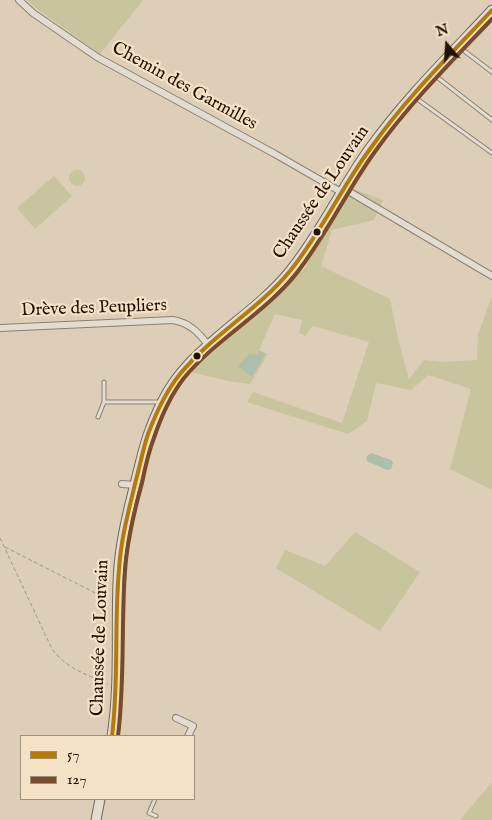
<!DOCTYPE html>
<meta charset="utf-8">
<style>
body{margin:0}
#map{position:relative;width:492px;height:820px;overflow:hidden;background:#ddceb7;font-family:"IM FELL English",serif}
canvas{display:block}
.legend{position:absolute;left:20px;top:735px;width:175px;height:65px;box-sizing:border-box;background:#f3e2c6;border:1px solid #9f8f79;margin:0;padding:6px 9px;list-style:none;font-size:15px;color:#221206}
.legend li{display:flex;align-items:center;gap:10px;height:25px}
.legend b{width:25px;border:1px solid #9f8f79}
.north{position:absolute;left:422px;top:20px;width:50px;height:50px;-webkit-text-stroke:4px #f3e2c6;paint-order:stroke;rotate:342deg;font-size:14px;font-weight:700;line-height:20px;text-align:center;color:#221206}
.north::after{content:'';display:block;margin:auto;width:18px;height:22px;background:#221206;clip-path:polygon(50% 0,100% 100%,50% 72%,0 100%)}
</style>
<div id="map">
<canvas width="492" height="820"></canvas>
<ul class="legend">
<li><b style="height:6px;background:#b77a02"></b>57</li>
<li><b style="height:6px;background:#7a4b2a"></b>127</li>
</ul>
<div class="north">N</div>
</div>
<script>
const context = document.querySelector('canvas').getContext('2d');
context.lineJoin = 'round';
function fillPath(path, color) { context.fillStyle = color; context.fill(path, 'evenodd'); }
function strokePath(path, color, width, dash) { context.strokeStyle = color; context.lineWidth = width; context.lineCap = dash ? 'butt' : 'round'; context.setLineDash(dash || []); context.stroke(path); }
function label(font, color, halo, rows, align = 'center') {
  context.font = font + ' "IM FELL English",serif'; context.lineWidth = 4.5; context.setLineDash([]); context.textBaseline = 'middle'; context.strokeStyle = halo; context.fillStyle = color; for (const [text, x, y, turn = 0] of rows) {
    context.save(); context.translate(x, y); context.rotate((+turn || 0) * Math.PI / 180); context.textAlign = isNaN(turn) ? turn : align; if (halo) context.strokeText(text, 0, 0); context.fillText(text, 0, 0); context.restore();
  }
}
fillPath(new Path2D(`
 M 27,0 L 143,0 L 100,54 L 37,9 Z
 M69 178a8 8 0 1 1 16 0a8 8 0 1 1-16 0Z
 M 54,176 L 72,196 L 35,229 L 17,208 Z
 M 340,184 L 383,200 L 374,220 L 332,230 L 321,266 L 390,299 L 399,343 L 409,379 L 424,360 L 444,362 L 477,360 L 478,335 L 492,296 L 492,490 L 450,469 L 471,389 L 428,375 L 411,390 L 376,383 L 367,421 L 348,434 L 247,402 L 253,392 L 342,423 L 369,342 L 313,326 L 305,336 L 299,333 L 302,320 L 275,314 L 259,350 L 268,354 L 250,384 L 233,382 L 190,372 L 229,335 L 306,267 L 317,233 Z
 M 355,532 L 420,572 L 380,631 L 276,568 L 285,550 L 325,566 Z
 M 492,782 L 492,820 L 460,820 Z`), '#c8c49e');
fillPath(new Path2D(`
 M 259,351 L 265,354 L 252,377 L 238,366 L 249,354 L 257,355 Z
 M 371,453 L 391,460 L 393,463 L 391,469 L 387,470 L 367,461 L 366,457 Z`), '#adbfaa');
const lane = new Path2D(`
 M 459,47 L 492,72
 M 433,74 L 492,120
 M 413,96 L 492,153
 M 104,382 L 104,402 L 162,402
 M 98,417 L 104,402
 M 155,799 L 149,813 L 156,816`);
const street = new Path2D(`
 M 19,0 L 33,13 L 97,57 L 275,154 L 341,192
 M 343,188 L 492,276
 M 0,328 L 173,320 C 190,323 199,333 209,346
 M 122,484 L 135,485
 M 176,718 L 193,726 L 188,736`);
const secondary = new Path2D(`
 M 112,736 C 120,685 116,633 118,582 C 119,546 128,511 137,476 C 141,461 144,445 150,430 C 158,408 169,385 186,367 C 217,332 260,308 290,271 C 321,233 341,188 370,148 C 406,98 450,55 492,10
 M 96,820 L 100,799`);
strokePath(lane, '#8b8072', 5);
strokePath(street, '#8b8072', 8);
strokePath(secondary, '#71675b', 11);
strokePath(new Path2D(`
 M 0,538 L 52,649 C 67,669 86,674 108,684
 M 5,547 L 109,600`), '#9e978c', 1, [4, 2.5]);
strokePath(lane, '#e3dcd0', 3);
strokePath(street, '#e3dcd0', 6);
strokePath(secondary, '#e3dcd0', 9);
strokePath(new Path2D(`
 M 112,736 C 119,680 114,624 119,569 C 121,538 129,509 136,480 C 140,465 143,449 148,434 C 156,413 166,391 180,374 C 212,335 258,310 290,271 C 321,233 341,188 370,149 C 406,98 450,55 492,10`), '#b77a02', 4);
strokePath(new Path2D(`
 M 118,736 C 125,681 121,626 125,571 C 127,541 134,512 142,483 C 145,468 148,453 154,438 C 161,417 170,396 184,378 C 217,338 264,314 296,274 C 326,236 346,192 374,153 C 409,104 451,62 492,19`), '#7a4b2a', 4);
for (const [x, y, r, color] of [
 [317,232,4.5,"#221206"],
 [197,356,4.5,"#221206"]
]) { const dot = new Path2D(); dot.arc(x, y, r, 0, 2 * Math.PI); context.fillStyle = color; context.fill(dot); strokePath(dot, '#f3e2c6', 2); }
label('18px', '#221206', '#f3e2c6', [
 ["Chemin des Garmilles",184,87,29],
 ["Chaussée de Louvain",322,193,-56],
 ["Drève des Peupliers",94,309,-2],
 ["Chaussée de Louvain",101,638,-88]
]);
</script>
